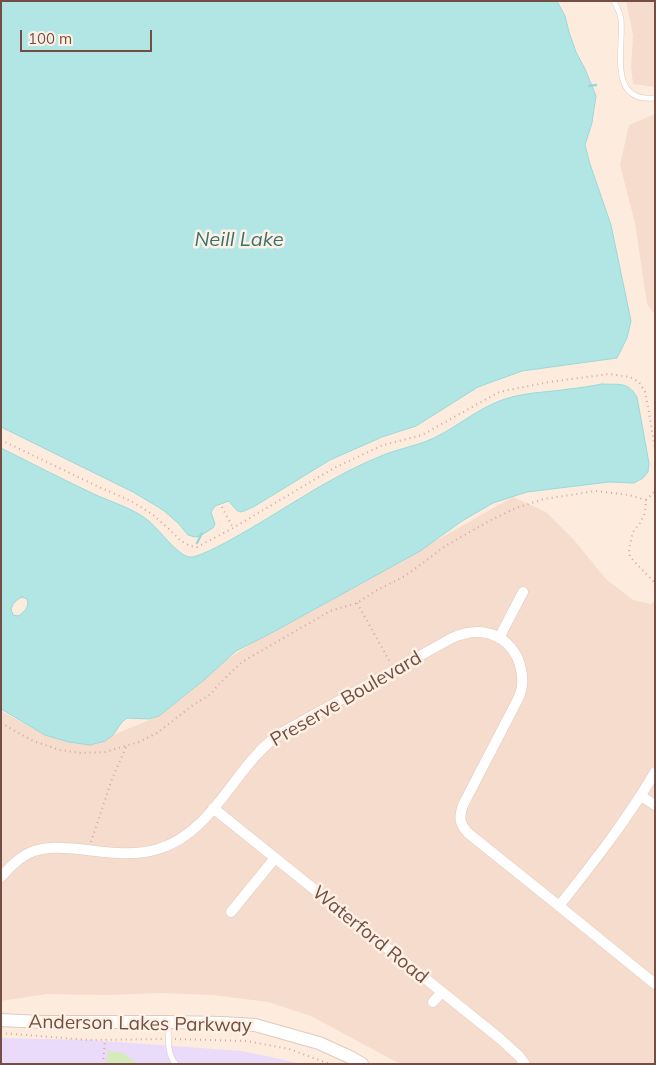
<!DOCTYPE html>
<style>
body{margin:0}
#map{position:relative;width:656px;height:1065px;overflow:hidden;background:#fdecdd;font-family:Mulish,sans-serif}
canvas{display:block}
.frame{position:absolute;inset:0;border:2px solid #734e45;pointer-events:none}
.scale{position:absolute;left:20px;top:30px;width:132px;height:22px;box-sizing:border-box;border:2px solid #734e45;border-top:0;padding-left:6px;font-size:15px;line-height:18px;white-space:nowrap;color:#734e45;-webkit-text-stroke:4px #fff0e4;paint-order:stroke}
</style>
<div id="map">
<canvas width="656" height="1065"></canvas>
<div class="frame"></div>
<div class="scale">100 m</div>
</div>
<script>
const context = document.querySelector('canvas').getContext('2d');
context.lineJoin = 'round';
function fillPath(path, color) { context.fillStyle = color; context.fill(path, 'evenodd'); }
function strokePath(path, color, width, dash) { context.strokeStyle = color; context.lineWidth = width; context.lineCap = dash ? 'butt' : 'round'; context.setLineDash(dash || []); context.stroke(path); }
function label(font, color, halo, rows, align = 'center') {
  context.font = font + ' Mulish,sans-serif'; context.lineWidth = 5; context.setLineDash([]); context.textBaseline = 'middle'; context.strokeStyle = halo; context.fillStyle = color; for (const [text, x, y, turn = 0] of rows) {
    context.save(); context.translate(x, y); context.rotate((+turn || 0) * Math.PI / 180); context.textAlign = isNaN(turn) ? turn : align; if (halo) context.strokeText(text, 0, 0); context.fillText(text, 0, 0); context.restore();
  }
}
fillPath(new Path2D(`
 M 626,1 L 655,1 L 655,87 L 633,84 L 631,66 L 633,35 Z
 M 655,114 L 655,315 L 647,304 L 635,223 L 620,165 L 629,125 Z
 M 513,497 L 546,512 L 574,540 L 606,579 L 633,600 L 651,604 L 655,600 L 655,1064 L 400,1064 L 311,1016 L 268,1002 L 213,995 L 162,993 L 106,995 L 47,994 L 1,1001 L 1,711 L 45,735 L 113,735 L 159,716 L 189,693 L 222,663 L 255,641 L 306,614 Z`), '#f5dccc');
fillPath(new Path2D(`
 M 1,1038 L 89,1040 L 242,1051 L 303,1064 L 1,1064 Z`), '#e9dbf9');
fillPath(new Path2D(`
 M 108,1051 L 122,1052 L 138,1064 L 106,1064 Z`), '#d6eabc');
const water = new Path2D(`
 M 1,1 L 557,1 L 565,16 L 569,32 L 576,52 L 585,69 L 596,96 L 592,123 L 585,145 L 590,164 L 611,225 L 631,321 L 627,338 L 617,358 L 522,371 L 478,387 L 416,426 L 382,437 L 330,460 L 255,506 C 238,514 240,515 229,501 L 215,506 L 211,512 L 215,524 L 213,528 L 200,536 L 195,537 L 188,535 L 178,523 L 163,510 L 133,492 L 1,427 Z
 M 602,384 C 620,385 627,381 637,397 L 649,463 L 648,472 L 643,478 L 634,483 L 609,482 L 527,492 L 493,503 L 462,521 L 420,551 L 275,631 L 236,651 L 204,680 L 159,716 L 149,719 L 127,718 L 122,722 L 113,735 L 105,741 L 90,745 L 69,742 L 45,735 L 1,709 L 1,448 C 33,464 64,480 96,495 C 114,503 135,509 150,522 C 159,530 178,555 189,557 C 203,560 282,509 299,499 C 327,482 355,466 386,454 C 402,448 420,445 436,437 C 462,424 483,404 512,397 C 531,392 550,392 569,389 C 580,388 591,386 602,384 ZM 22,597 L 27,599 C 30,606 24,613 18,616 L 13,615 L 11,609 C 13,603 16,600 22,597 Z`);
fillPath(water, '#b2e6e5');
strokePath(water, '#98d9d8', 1);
strokePath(new Path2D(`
 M 589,86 L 596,85
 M 197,543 L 202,533`), '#98d9d8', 2.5);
const service = new Path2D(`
 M 614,1 C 617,7 620,13 621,19 C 624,48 607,103 655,98
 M 168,1023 C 169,1036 166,1054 176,1064`);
const minor = new Path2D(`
 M 499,638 L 523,592
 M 641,796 L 655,805
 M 213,808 L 498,1037 L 519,1056 L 525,1064
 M 1,877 C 10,867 20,856 34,851 C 49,846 63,848 79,849 C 105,852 132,857 158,849 C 215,832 235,764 281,733 L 452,638 C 479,626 505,632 518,659 C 521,667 523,677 522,686 C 522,689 520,693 519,697 L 463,805 C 459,817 459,823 468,833 L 559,906 L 655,984
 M 559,906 C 593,863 627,820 655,772
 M 231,912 L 275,858
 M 433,1002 L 442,992`);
const tertiary = new Path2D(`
 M 1,1020 L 42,1022 L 168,1022 L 222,1023 L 255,1025 L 319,1043 L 350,1057 L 362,1064`);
strokePath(service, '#e3c8bd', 6);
strokePath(minor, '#e3c8bd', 11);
strokePath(tertiary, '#e3c8bd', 14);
strokePath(new Path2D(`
 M 1,440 L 99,487 L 131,501 L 152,514 L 169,529 L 181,541 L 190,546 L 197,547 L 233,528 L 334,468 L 383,445 L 422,435 L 499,392 L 549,382 L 609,374 L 630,377 L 639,382 L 645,392 L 649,412 L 655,450
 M 646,500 L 655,491
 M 222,507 L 233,528
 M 357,603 L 390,662
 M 1,723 L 33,741 L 60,750 L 81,753 L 105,752 L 139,742 L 157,733 L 193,705 L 211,694 L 218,685 L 242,662 L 330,611 L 357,603 L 377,590 L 405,576 L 447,545 L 491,520 L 516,508 L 544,499 L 596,491 L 629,495 L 646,500 L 645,513 L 640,523 L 633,532 L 629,549 L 630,557 L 655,583
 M 91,842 L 112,779 L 127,745
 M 1,1033 L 89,1040 L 163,1039
 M 175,1039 L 247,1041 L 289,1049 L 330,1064
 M 103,1064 L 105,1039`), '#d7a698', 2, [1, 4]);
strokePath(service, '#fff', 5);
strokePath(minor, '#fff', 10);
strokePath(tertiary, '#fff', 12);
label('19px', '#734e45', '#fff0e4', [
 ["Preserve Boulevard",346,699,-30],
 ["Waterford Road",370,935,39],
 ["Anderson Lakes Parkway",140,1024,1]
]);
label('italic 20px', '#367373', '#fff0e4', [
 ["Neill Lake",239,240]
]);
</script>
